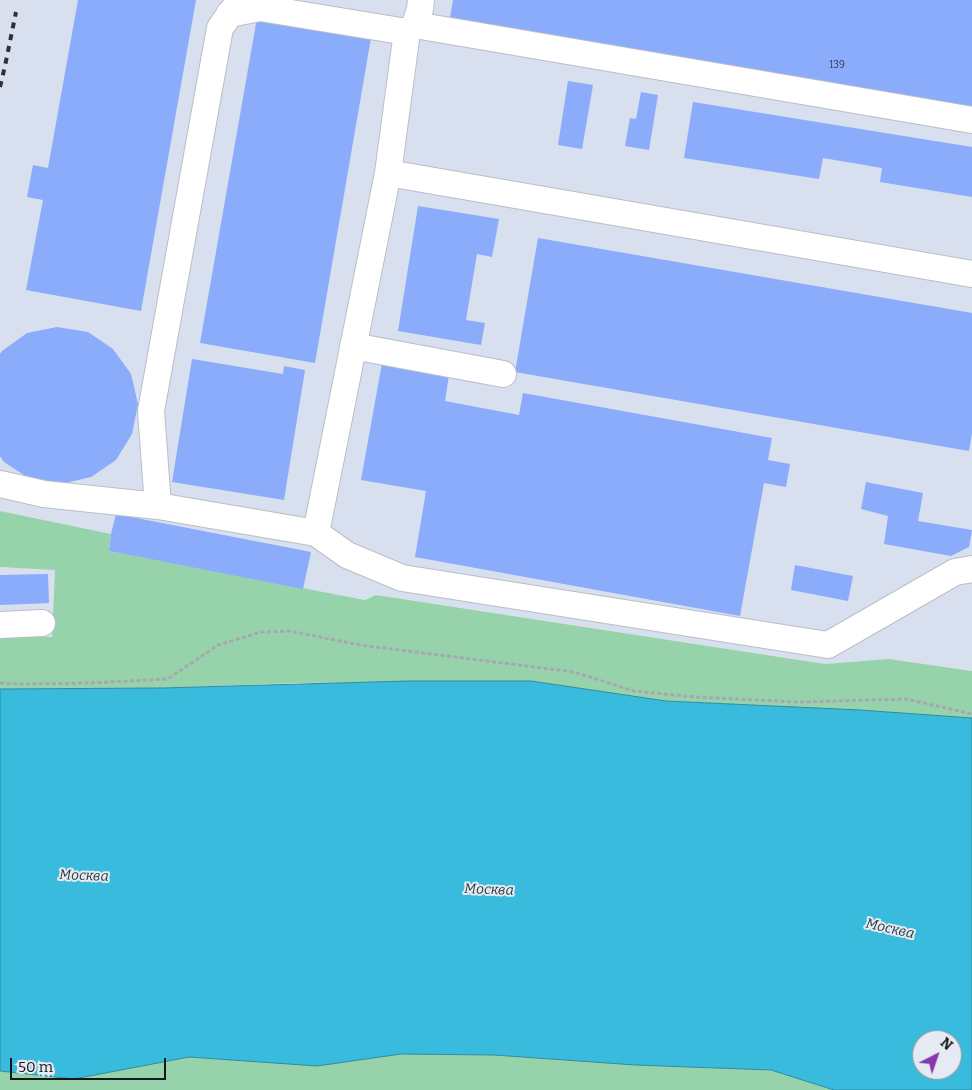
<!DOCTYPE html>
<meta charset="utf-8">
<style>
body{margin:0}
#map{position:relative;width:972px;height:1090px;overflow:hidden;background:#e6eaf3;font-family:Bitter,serif}
canvas{display:block}
.north{position:absolute;left:912px;top:1030px;width:50px;height:50px;box-sizing:border-box;background:#e6eaf3;border:1px solid #93969c;border-radius:50%;rotate:41deg;font-size:14px;font-weight:700;line-height:20px;text-align:center;color:#16171a}
.north::after{content:'';display:block;margin:auto;width:18px;height:22px;background:#8539aa;clip-path:polygon(50% 0,100% 100%,50% 72%,0 100%)}
.scale{position:absolute;left:10px;top:1058px;width:156px;height:22px;box-sizing:border-box;border:2px solid #16171a;border-top:0;padding-left:6px;font-size:15px;line-height:18px;white-space:nowrap;color:#16171a;-webkit-text-stroke:4px #e6eaf3;paint-order:stroke}
</style>
<div id="map">
<canvas width="972" height="1090"></canvas>
<div class="north">N</div>
<div class="scale">50 m</div>
</div>
<script>
const context = document.querySelector('canvas').getContext('2d');
context.lineJoin = 'round';
function fillPath(path, color) { context.fillStyle = color; context.fill(path, 'evenodd'); }
function strokePath(path, color, width, dash) { context.strokeStyle = color; context.lineWidth = width; context.lineCap = dash ? 'butt' : 'round'; context.setLineDash(dash || []); context.stroke(path); }
function label(font, color, halo, rows, align = 'center') {
  context.font = font + ' Bitter,serif'; context.lineWidth = 4; context.setLineDash([]); context.textBaseline = 'middle'; context.strokeStyle = halo; context.fillStyle = color; for (const [text, x, y, turn = 0] of rows) {
    context.save(); context.translate(x, y); context.rotate((+turn || 0) * Math.PI / 180); context.textAlign = isNaN(turn) ? turn : align; if (halo) context.strokeText(text, 0, 0); context.fillText(text, 0, 0); context.restore();
  }
}
fillPath(new Path2D(`
 M 0,0 L 972,0 L 972,671 L 889,659 L 825,664 L 376,595 L 365,600 L 109,551 L 111,534 L 0,511 Z
 M 0,567 L 55,569 L 52,637 L 0,637 Z`), '#d8dfee');
fillPath(new Path2D(`
 M 0,511 L 111,534 L 109,551 L 365,600 L 376,595 L 825,664 L 889,659 L 972,671 L 972,718 L 860,710 L 666,701 L 531,681 L 299,683 L 162,688 L 0,689 L 0,637 L 52,637 L 55,570 L 0,567 Z
 M 401,1054 L 494,1055 L 635,1065 L 771,1070 L 834,1090 L 0,1090 L 0,1071 L 74,1079 L 189,1057 L 317,1066 Z`), '#97d3aa');
const water = new Path2D(`
 M 408,681 L 531,681 L 666,701 L 860,710 L 972,718 L 972,1090 L 834,1090 L 771,1070 L 635,1065 L 494,1055 L 401,1054 L 317,1066 L 189,1057 L 74,1079 L 0,1071 L 0,689 L 162,688 ZM 922,1040 L 952,1040 L 952,1070 L 922,1070 Z`);
fillPath(water, '#38bbdc');
strokePath(water, '#2e8aa2', 1);
fillPath(new Path2D(`
 M 78,0 L 196,0 L 141,311 L 26,290 L 43,200 L 27,197 L 33,165 L 48,168 Z
 M 453,0 L 972,0 L 972,109 L 449,23 Z
 M 257,18 L 371,38 L 315,363 L 200,343 Z
 M 568,81 L 593,85 L 582,149 L 558,145 Z
 M 641,92 L 658,95 L 649,150 L 625,146 L 630,118 L 636,119 Z
 M 693,102 L 972,147 L 972,197 L 880,182 L 882,168 L 823,158 L 819,179 L 684,158 Z
 M 418,206 L 499,219 L 492,257 L 477,254 L 466,320 L 485,323 L 481,345 L 398,331 Z
 M 538,238 L 972,313 L 972,433 L 969,451 L 515,372 Z
 M 57,327 L 88,332 L 113,349 L 131,374 L 138,404 L 132,434 L 116,460 L 91,477 L 61,484 L 30,479 L 4,462 L 0,456 L 0,354 L 2,351 L 27,333 Z
 M 192,359 L 283,374 L 284,366 L 305,370 L 284,500 L 172,482 Z
 M 382,363 L 449,375 L 445,401 L 519,415 L 523,393 L 772,438 L 768,460 L 790,464 L 786,487 L 764,483 L 740,616 L 415,557 L 426,491 L 361,480 Z
 M 866,482 L 923,493 L 918,521 L 972,530 L 969,547 L 951,556 L 884,544 L 888,516 L 861,509 Z
 M 116,514 L 311,552 L 303,589 L 109,551 L 111,534 Z
 M 795,565 L 853,576 L 848,601 L 791,590 Z
 M 48,574 L 49,603 L 0,605 L 0,575 Z`), '#8bacfa');
const minor = new Path2D(`
 M 229,14 L 260,8 L 407,32
 M 415,25 L 972,120
 M 388,173 L 972,274
 M 353,346 L 503,374
 M 0,484 L 44,494 L 158,506 L 316,533 L 347,555 L 402,578 L 828,645 L 955,572 L 972,569
 M 158,506 L 151,411 L 220,28 L 240,0
 M 316,533 L 388,173 L 407,32 L 415,25 L 420,9 L 421,0
 M 0,625 L 42,623`);
strokePath(minor, '#babec7', 28);
strokePath(new Path2D(`
 M 0,683 L 24,684 L 90,683 L 168,679 L 218,645 L 261,632 L 289,631 L 360,645 L 574,672 L 634,691 L 696,697 L 797,702 L 906,699 L 972,714`), '#a5a8af', 3, [4, 2.5]);
strokePath(minor, '#fff', 26);
strokePath(new Path2D(`
 M 0,87 L 5,66 L 16,12`), '#303135', 4, [6, 6]);
label('10px', '#333c52', null, [
 ["139",837,65]
]);
label('italic 14px', '#1e333a', '#e6eaf3', [
 ["Москва",84,876,2],
 ["Москва",489,890,2],
 ["Москва",890,929,13]
]);
</script>
